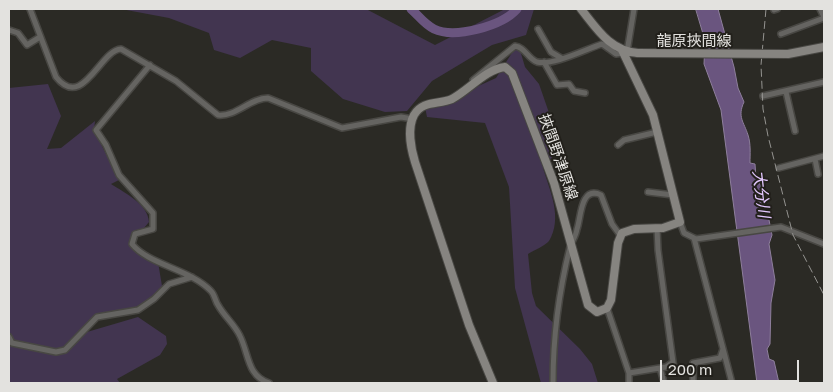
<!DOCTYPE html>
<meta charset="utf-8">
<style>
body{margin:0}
#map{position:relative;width:833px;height:392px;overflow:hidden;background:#2b2a25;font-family:"Golos Text",sans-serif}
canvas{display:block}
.frame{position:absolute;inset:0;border:10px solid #e3e2df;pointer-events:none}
.scale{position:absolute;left:660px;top:360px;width:139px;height:22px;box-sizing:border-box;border:2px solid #e3e2df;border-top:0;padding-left:6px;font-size:15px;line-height:18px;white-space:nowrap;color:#e3e2df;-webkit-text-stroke:4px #22201b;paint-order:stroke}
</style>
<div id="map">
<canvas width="833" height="392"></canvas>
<div class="frame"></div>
<div class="scale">200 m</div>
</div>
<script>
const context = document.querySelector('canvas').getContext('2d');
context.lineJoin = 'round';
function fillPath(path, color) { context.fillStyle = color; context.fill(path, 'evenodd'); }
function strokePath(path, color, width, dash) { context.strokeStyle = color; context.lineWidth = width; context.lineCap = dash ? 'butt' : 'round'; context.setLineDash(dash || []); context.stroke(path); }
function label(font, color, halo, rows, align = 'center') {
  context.font = font + ' "Golos Text","Noto Sans JP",sans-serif'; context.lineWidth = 4; context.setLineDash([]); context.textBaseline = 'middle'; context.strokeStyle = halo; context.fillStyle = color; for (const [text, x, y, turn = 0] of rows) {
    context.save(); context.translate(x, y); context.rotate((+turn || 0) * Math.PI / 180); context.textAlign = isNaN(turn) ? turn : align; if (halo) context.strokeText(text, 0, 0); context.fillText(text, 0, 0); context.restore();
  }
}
fillPath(new Path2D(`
 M 121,9 L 366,9 L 435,45 L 505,9 L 534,9 L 526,35 L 492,45 L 432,81 L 407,111 L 385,112 L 343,99 L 311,71 L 311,48 L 272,40 L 240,58 L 214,50 L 209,33 L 169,18 Z
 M 515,48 L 520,50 L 525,67 L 539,84 L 555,130 L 552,157 L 543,168 C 550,191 563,218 549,241 C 545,246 534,250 528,254 L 532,293 L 536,306 L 580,349 L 592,364 L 598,383 L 541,383 L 515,288 L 509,187 L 485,123 L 427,117 L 425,107 L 463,93 L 496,78 Z
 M 48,84 L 61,116 L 47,149 L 61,148 L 95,121 L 94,130 L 119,180 L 111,184 C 125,193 148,204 149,222 L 144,228 L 132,233 L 130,242 L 135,251 L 158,262 L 162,286 L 145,306 L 102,316 L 74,343 L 87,332 L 138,317 L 166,336 L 167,344 L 160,355 L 117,379 L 120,383 L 9,383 L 9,88 Z`), '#423550');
const water = new Path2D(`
 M 696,9 L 718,9 L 734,67 L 738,88 L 744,102 C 737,117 744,122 748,135 C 751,144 750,154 750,163 L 755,164 L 756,178 L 761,186 L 759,201 L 766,205 L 772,235 L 769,244 L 775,280 L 771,303 L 770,344 L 767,349 L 769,359 L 774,361 L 779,383 L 757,383 L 721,110 L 704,64 L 705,41 Z`);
fillPath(water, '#6a557f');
strokePath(water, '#8e7f9c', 1);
strokePath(new Path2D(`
 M 411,9 C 419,16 424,24 434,29 C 455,39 502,26 517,9`), '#6a557f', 9);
const street = new Path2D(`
 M 30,9 L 56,77 C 83,111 100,50 121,49 L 176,81 L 218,115 C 236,117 250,98 268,98 L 342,128 L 401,117 L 413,119
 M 820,9 L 824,17
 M 774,10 L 777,9
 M 538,29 L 551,52 L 561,58
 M 9,30 L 18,33 L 27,45 L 40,37
 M 781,34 L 824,18
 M 627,52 L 634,9
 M 544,62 L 557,85 L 569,84 L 574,91 L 585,93
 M 150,65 L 96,130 L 106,145 L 119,175 L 153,213 L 153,229 L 135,234 L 132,244 C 149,265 190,269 211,291 C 215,295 215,301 218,305 C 224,316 235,325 240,336 C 249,354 247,376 269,383
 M 473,80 L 515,46 C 525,47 528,59 537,62 C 553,66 586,49 602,44 L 616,54 L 623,53
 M 786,92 L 795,131
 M 763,96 L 824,82
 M 618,145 L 624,140 L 657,132
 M 815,159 L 818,174
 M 779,168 L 824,156
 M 648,192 L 673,195
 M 680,222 L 684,233 L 696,239 L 781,227 L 824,244
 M 694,238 L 732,383
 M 607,308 L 629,373 L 629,383
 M 9,337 L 12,343 L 56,352 L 65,350 L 97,317 L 138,310 L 154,299 L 169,284 L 192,277
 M 673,362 L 675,373
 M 660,368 L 664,383
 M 629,373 L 666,367 L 673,362 L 658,250 L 657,228
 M 553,383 C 553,338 559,291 570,247 C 572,241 576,236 577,229 C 581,219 580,185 601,195 L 612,224 L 620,235
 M 693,383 L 693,363 L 720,358 L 723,349`);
const secondary = new Path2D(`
 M 581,9 C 597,29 610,51 638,53
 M 493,383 L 469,325 L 415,162 C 411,149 407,128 414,115 C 423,100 438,105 452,99 C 469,90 486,69 505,67 L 512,73 L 554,183 L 588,305 L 597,312 L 607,308 L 611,300 L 618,243 L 622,233 L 634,229 L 663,228 L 680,222 L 653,115 L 622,50`);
strokePath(street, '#484743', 8);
strokePath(secondary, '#484743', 10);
strokePath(street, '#656461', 5);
strokePath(secondary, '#868480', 8);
strokePath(new Path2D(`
 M 766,9 L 761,65 L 763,109 L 768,136 L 793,235 L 824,295`), '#959491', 1, [8, 4]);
const secondaryBridge = new Path2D(`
 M 638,53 L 788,54 L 824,47`);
strokePath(secondaryBridge, '#484743', 10, []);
strokePath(secondaryBridge, '#868480', 8);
label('15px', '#e3e2df', '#22201b', [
 ["龍原挾間線",694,41],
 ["挾間野津原線",558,157,71]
]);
label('italic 16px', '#e2c7fd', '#22201b', [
 ["大分川",761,194,83]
]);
</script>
